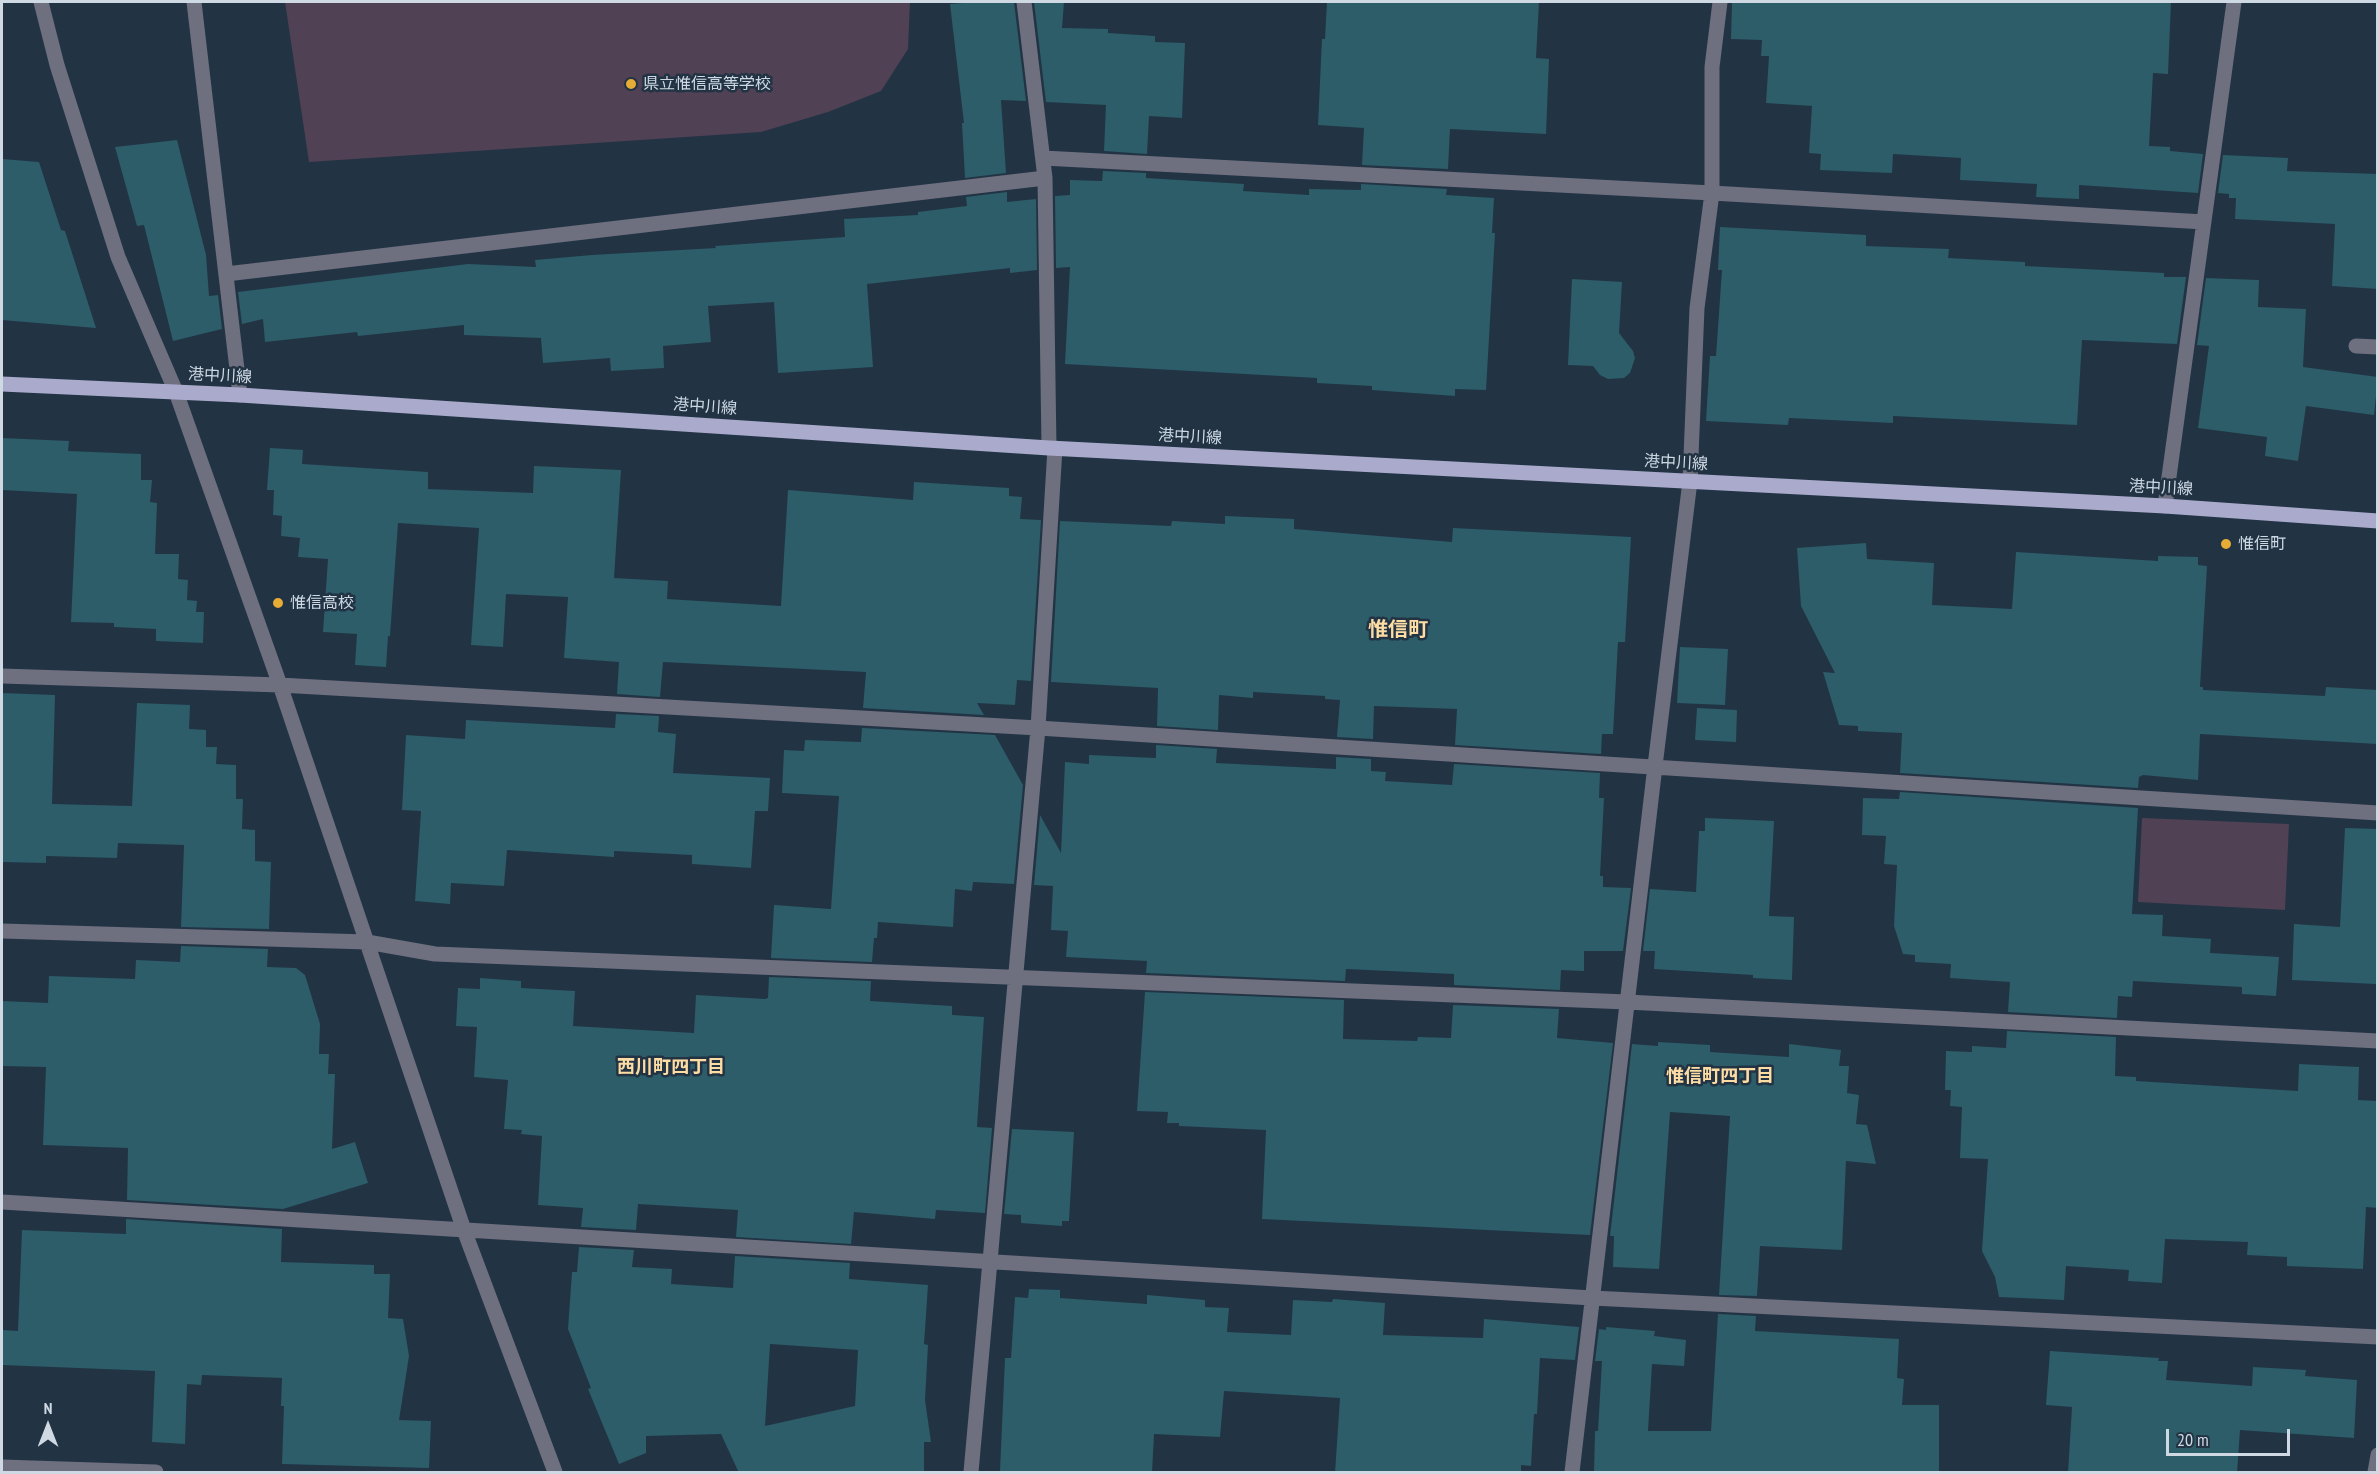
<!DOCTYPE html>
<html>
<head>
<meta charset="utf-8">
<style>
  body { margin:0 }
  #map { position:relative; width:2379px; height:1474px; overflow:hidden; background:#234; font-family:"PT Sans Narrow",sans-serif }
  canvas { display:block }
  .frame { position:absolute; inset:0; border:3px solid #ced9e4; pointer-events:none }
  .north { position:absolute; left:18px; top:1396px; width:60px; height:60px; -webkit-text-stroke:4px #234; paint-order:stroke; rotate:0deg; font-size:16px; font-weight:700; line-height:24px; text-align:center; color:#ced9e4 }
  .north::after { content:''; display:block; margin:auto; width:21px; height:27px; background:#ced9e4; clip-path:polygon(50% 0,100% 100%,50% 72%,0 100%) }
  .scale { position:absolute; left:2166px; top:1429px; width:124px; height:27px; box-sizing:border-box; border:3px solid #ced9e4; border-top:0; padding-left:8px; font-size:18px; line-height:21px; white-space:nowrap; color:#ced9e4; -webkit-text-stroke:4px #234; paint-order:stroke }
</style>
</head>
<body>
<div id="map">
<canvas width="2379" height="1474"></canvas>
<div class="frame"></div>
<div class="north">N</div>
<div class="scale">20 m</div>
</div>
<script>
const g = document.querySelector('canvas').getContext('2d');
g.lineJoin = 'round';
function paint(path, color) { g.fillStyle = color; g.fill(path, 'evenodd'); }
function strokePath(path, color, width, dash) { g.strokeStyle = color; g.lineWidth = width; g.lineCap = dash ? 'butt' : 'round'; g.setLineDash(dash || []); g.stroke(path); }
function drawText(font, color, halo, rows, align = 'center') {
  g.font = font + ' "PT Sans Narrow","Noto Sans JP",sans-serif'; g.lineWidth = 5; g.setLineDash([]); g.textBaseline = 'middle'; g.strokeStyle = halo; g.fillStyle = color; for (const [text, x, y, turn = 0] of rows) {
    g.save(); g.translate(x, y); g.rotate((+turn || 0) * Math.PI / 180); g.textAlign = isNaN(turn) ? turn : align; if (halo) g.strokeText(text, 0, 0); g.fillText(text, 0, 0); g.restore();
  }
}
paint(new Path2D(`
  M285 2H910L908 49 881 91 828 112 761 132 309 162Z
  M2142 818 2289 824 2285 910 2138 902Z`), '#504154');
paint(new Path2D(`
  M977 2H1014L1026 101 1001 100 1006 173 965 178 962 123H964L950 4Z
  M1034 2H1064L1062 28 1108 29V33L1155 36V42L1185 43 1182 118 1149 116 1147 154 1104 151 1106 105 1046 102Z
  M1327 2H1539L1536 58 1549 59 1546 134 1450 129 1448 169 1362 165 1364 128 1318 125 1322 39H1325Z
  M1732 2H2171L2168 74 2153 73 2149 146 2170 147V151L2203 154 2198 193 2079 185V199L2036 197 2037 184 1960 180 1961 158 1893 154 1892 173 1820 170 1821 154 1809 153 1812 106 1766 103 1769 56H1761L1762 40 1731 39Z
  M177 140 206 255 209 296 218 295 222 329 173 341 144 225 137 226 115 147Z
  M2223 155 2288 158 2287 171 2378 174V289L2332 286 2335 224 2235 219 2236 198H2229V194L2218 193Z
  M2 159 39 162 61 230 65 231 96 328 2 320Z
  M1103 171 1146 173V178L1244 184 1243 191 1309 195V189L1361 190V184L1447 189 1446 195 1494 198 1492 233H1495L1486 390 1455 389V396L1372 390V386L1317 383V378L1065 364 1070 267 1056 268 1055 196 1070 195V180L1102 181Z
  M1007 192V202L1036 199 1037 270 1010 273V268L867 284 873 367 778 373 774 302 708 306 711 342 663 346 664 368 611 371 610 358 543 363 541 338 464 335V325L358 336 357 332 265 342 263 319 242 324 238 292 468 264 536 267 535 260 592 255 716 248 715 246 845 237 844 219 918 215V212L967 206 966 197Z
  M1720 227 1866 235V246L1949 249 1948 258 2025 262V266L2164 273V277H2186L2177 344 2082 340 2077 425 1893 416V423L1789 418 1788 425 1706 421 1710 356H1716L1722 270H1718Z
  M2206 278 2259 280 2258 307 2306 309 2303 367 2378 377 2374 415 2306 406 2298 461 2265 456 2267 437 2198 428 2209 346 2197 345Z
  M1572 279 1622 282 1619 333 1633 351 1635 358 1630 373 1624 378 1608 379 1600 375 1593 366 1568 365Z
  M2 438 69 441 68 451 141 454V480H152L150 502 157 503 155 554H179L178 579 188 580 187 600 197 601 196 612H204L203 643 156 641V629L114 627V623L71 622 77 494 2 490Z
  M270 448 303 450 302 464 428 472V489L533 493 534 466 621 470 614 578 668 581 667 599 781 606 788 490 913 500 914 482 1009 488V496L1022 497 1020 519 1041 520 1031 681 1017 680 1015 705 977 703 984 715 863 708 866 672 663 662 660 697 617 694 619 662 564 658 568 597 506 594 503 647 471 645 479 528 398 523 390 636H388L386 667 355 665 357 634 323 632 328 559 298 557 300 538 281 536 282 516 273 515 274 490H267Z
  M1225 516 1294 519V529L1452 542 1453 528 1631 537 1625 642H1618L1613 734H1602L1601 754 1455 745 1457 709 1374 706 1373 739 1337 737 1340 700 1325 699V696L1253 692V698L1219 695 1218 730 1157 726 1158 688 1051 682 1060 521 1171 526 1172 521 1225 524Z
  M1866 543 1867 559 1934 563 1932 605 2012 609 2016 552 2158 561V556L2198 557V565L2207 566 2200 687H2203V690L2325 696 2326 687 2378 690V744L2200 734 2198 780 2143 775 2139 777 2138 788 1900 773 1902 733 1858 731V726L1839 725 1823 672 1835 673 1801 606 1797 548Z
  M1680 647 1728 649 1725 705 1677 703Z
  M2 693 55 695 52 804 132 806 137 703 190 705 189 729 206 730V747H217L216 764 236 765V799H243L242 829 255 830V861L271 862 269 929 181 927 184 845 118 843 117 858 46 856V863L2 862Z
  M1697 708 1737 710 1736 742 1695 740Z
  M616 714 659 716 658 732 676 734 673 773 770 778 768 811H755L751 868 692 864V855L614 851V857L507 850 504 886 451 883 450 904 415 901 421 811 402 810 406 735 465 739 466 720 615 728Z
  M862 728 995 735 1023 785 1014 884 973 882 972 891 955 889 953 927 878 922 877 938H874L872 962 771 958 774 905 831 909 839 796 782 793 784 750 804 751 805 740 861 742Z
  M1156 745 1217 749 1216 763 1336 769V757L1371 759V771L1386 772 1385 781 1452 785 1454 764 1600 773 1599 798H1604L1600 876H1603V887L1631 888 1623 951H1584V971L1561 970 1560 990 1454 985V974L1346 969 1345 981 1146 973 1147 961 1066 957 1068 931 1051 930 1053 886 1034 885 1040 815 1061 853 1065 762 1089 764V755L1156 758Z
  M1900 792 2138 808 2132 914 2163 915 2162 936 2211 939 2210 953 2279 957 2276 996 2242 994V987L2133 981 2132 997 2118 996 2117 1018 2008 1012 2010 982 1950 978 1951 964 1915 962V955L1903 954 1894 926 1897 865 1884 864 1886 836 1862 835 1863 798 1899 799Z
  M1705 818 1774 821 1769 916 1794 917 1792 980 1753 978V975L1654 969 1655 951H1643L1650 889 1696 892 1699 831H1705Z
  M2345 828 2378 829 2376 984 2292 980 2294 924 2340 927Z
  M181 946 268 949 267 967 296 968 305 975 320 1024 319 1054H329L328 1074H335L332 1149 355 1142 368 1183 283 1209 127 1200 128 1148 43 1145 46 1067 2 1066V1001L48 1003 49 976 135 979 136 960 180 962Z
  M769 977 871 981 870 1001 952 1006V1015L984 1017 977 1127 992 1128 985 1213 936 1210 935 1219 854 1212 851 1244 736 1237 738 1210 638 1204 636 1230 581 1227 583 1208 538 1205 542 1136 521 1134 522 1130 504 1129 508 1080 474 1077 477 1027 456 1026 458 988 480 989V978L521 981V988L575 991 573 1026 694 1033 696 995 765 999 768 998Z
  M1145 992 1344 1000 1343 1039 1417 1041 1418 1037 1451 1038 1453 1005 1559 1009 1557 1038 1613 1043 1590 1235 1262 1219 1266 1130 1179 1126V1123H1167L1168 1112 1137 1111Z
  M2007 1031 2116 1037 2115 1076 2136 1077V1081L2298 1091 2299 1064 2359 1067 2358 1100 2378 1101V1208L2366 1207 2363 1269 2287 1266V1257L2247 1255 2248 1242 2165 1239 2162 1283 2128 1281 2129 1270 2066 1266 2064 1300 1999 1297 1995 1277 1982 1251 1988 1159 1960 1158 1962 1107 1950 1106 1951 1090H1945L1946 1051 1972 1052V1046L2006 1048Z
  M1658 1042 1710 1045V1052L1789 1057V1044L1841 1050 1839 1066H1849L1847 1093 1859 1095 1856 1124 1867 1125 1876 1164 1846 1161 1842 1250 1760 1246 1757 1296 1719 1295 1730 1116 1670 1112 1659 1269 1613 1267 1614 1236H1610L1632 1044 1658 1046Z
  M1012 1129 1074 1132 1069 1221H1062V1226L1021 1223V1215L1004 1214Z
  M126 1219 282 1229 281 1262 374 1265V1274H390L388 1318 403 1319 409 1356 399 1420 431 1421 429 1468 282 1464 284 1406H281L282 1378 202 1375 201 1385 187 1384 185 1444 152 1442 155 1371 2 1365V1330L18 1331 22 1230 126 1234Z
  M579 1247 634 1250 632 1267 672 1269 671 1284 733 1288 735 1256 850 1263 849 1279 928 1285 924 1344 928 1345 925 1400 931 1442H924V1473H739L721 1434 646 1436V1453L619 1464 588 1389 591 1388 568 1329 572 1272H577ZM770 1344 858 1350 855 1406 765 1426Z
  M1029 1289 1060 1290V1298L1147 1304V1295L1205 1300V1307L1229 1308 1227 1332 1291 1335 1293 1300 1332 1302 1333 1299 1385 1303 1383 1335 1483 1338 1484 1319 1579 1327 1575 1360 1540 1358 1537 1414H1534L1531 1466 1521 1465V1473H1335L1340 1398 1224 1391 1220 1437 1154 1434 1152 1473 1000 1471 1005 1358H1011L1015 1297 1028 1298Z
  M1718 1314 1756 1316 1755 1331 1899 1339 1897 1378 1904 1379 1902 1405H1939V1473H1594L1595 1431H1598L1602 1361H1595L1599 1329 1606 1330V1327L1655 1331 1654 1336 1686 1340 1684 1366 1652 1364 1648 1431H1711Z
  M2050 1351 2159 1358 2158 1361H2168L2166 1380 2252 1386 2253 1367 2306 1370 2305 1376 2357 1380 2354 1438 2240 1430 2237 1473H2068L2072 1407 2046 1405Z`), '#2c5d69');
strokePath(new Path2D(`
  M41 2 57 65 118 257 176 392 280 685 464 1230 555 1472
  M194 2 240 395
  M1024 2 1045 178 1049 448
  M1043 158 1712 193 2204 222
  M226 274 1045 178
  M2356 346 2378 347
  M2165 506 2234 2
  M2 676 280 685 1038 728 2378 813
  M2 931 367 942 435 954 1627 1002 2378 1041
  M2 1202 1592 1298 2378 1337
  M2 1467 156 1472
  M971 1472 1038 728 1055 448
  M1572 1472 1655 766 1690 481 1697 308 1712 193V67L1720 2
  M2375 1472 2378 1455`), '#6e6f7f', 15);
strokePath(new Path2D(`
  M2 384 240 395 1049 448 2165 506 2378 521`), '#aaabcc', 15);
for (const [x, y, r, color] of [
  [631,84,6,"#e6ac36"],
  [2226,544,6,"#e6ac36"],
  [278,603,6,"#e6ac36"]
]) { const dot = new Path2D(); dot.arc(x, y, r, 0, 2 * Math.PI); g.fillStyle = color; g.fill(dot); strokePath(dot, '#234', 2); }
drawText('16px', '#ced9e4', '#234', [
  ["県立惟信高等学校",643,84],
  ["惟信町",2238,544],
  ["惟信高校",290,603]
], 'left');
drawText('16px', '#ced9e4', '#234', [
  ["港中川線",220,376,3],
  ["港中川線",705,407,4],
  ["港中川線",1190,437,3],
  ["港中川線",1676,463,3],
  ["港中川線",2161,488,3]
]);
drawText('bold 18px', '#fedda5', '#234', [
  ["西川町四丁目",671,1068],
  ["惟信町四丁目",1720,1077]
]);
drawText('bold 20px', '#fedda5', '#234', [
  ["惟信町",1398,630]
]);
</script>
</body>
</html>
